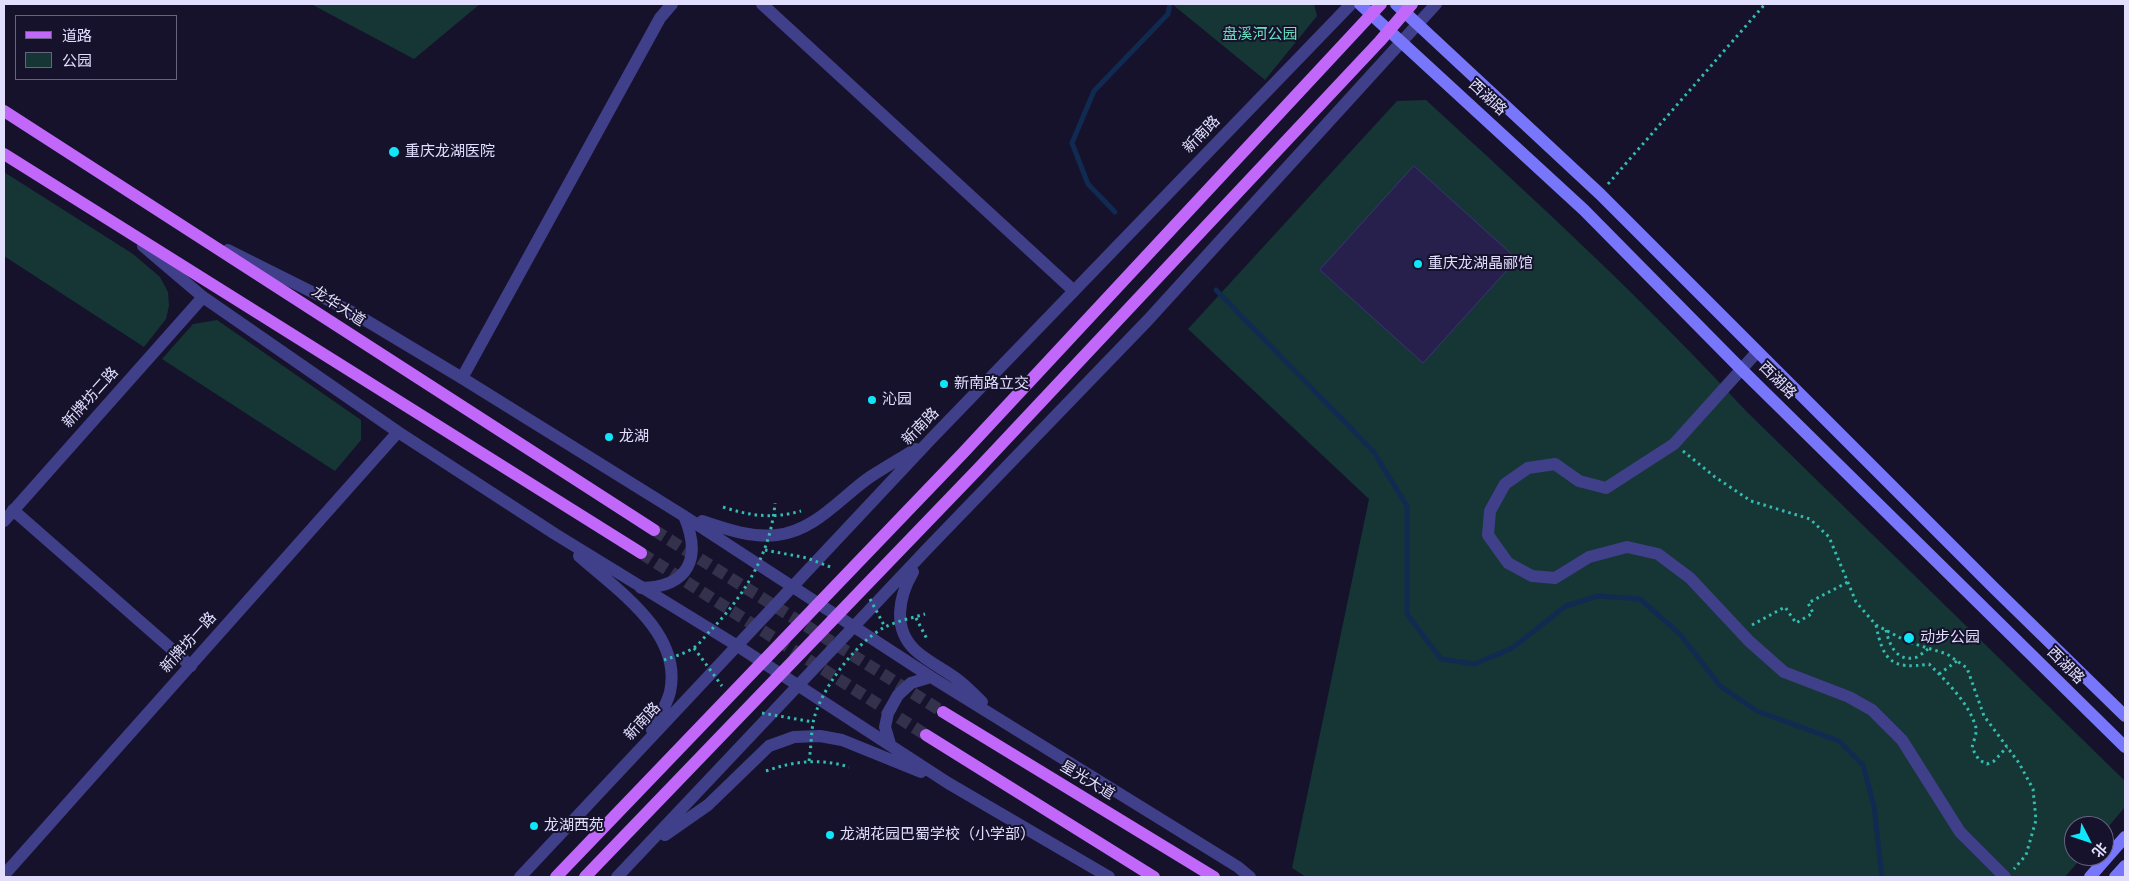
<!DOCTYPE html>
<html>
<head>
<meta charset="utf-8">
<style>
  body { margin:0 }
  #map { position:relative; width:2129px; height:881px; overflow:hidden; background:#16122c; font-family:Roboto,"Noto Sans SC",sans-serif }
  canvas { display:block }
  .frame { position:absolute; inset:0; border:5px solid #e1defe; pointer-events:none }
  .legend { position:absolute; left:15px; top:15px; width:162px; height:65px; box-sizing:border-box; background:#16122c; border:1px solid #676480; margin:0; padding:6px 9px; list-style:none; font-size:15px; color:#e1defe }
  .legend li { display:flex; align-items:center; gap:10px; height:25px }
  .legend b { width:25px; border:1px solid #676480 }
  .north { position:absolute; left:2064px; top:816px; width:50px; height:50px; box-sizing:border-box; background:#16122c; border:1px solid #676480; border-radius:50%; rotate:131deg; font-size:14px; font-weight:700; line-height:20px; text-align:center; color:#e1defe }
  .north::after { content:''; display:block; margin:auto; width:18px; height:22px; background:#0fe6f9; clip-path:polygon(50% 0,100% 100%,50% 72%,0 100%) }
</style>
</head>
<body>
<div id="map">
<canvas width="2129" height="881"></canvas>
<div class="frame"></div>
<ul class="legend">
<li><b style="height:6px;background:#c168fb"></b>道路</li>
<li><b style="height:14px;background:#153634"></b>公园</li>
</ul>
<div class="north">北</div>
</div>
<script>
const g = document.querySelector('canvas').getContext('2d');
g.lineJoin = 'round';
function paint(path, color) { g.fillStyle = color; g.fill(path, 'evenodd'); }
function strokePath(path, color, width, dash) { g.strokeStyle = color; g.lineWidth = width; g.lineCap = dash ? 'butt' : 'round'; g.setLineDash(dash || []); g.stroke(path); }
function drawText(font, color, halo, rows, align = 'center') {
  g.font = font + ' Roboto,"Noto Sans SC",sans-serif'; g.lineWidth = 4; g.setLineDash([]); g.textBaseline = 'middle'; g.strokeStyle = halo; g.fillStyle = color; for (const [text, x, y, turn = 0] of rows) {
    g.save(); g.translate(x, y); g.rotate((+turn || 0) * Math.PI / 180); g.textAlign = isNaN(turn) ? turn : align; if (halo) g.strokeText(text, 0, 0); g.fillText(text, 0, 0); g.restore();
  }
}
paint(new Path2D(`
  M311 4H480L414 59Z
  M1172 4H1314L1317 16 1265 80Z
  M1426 100C1536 201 1646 302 1746 411L2125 781V807L2104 832V826H2074V856H2083L2065 877H1306L1292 868 1369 499 1188 329 1397 101Z
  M4 172 133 254 160 277 168 292 169 306 166 319 144 347 4 256Z
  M217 320 361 420V440L335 471 162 359 193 324Z`), '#153634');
strokePath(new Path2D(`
  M1115 212 1088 184 1072 143 1094 91 1168 14 1170 4
  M1216 290 1373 451 1407 506V614L1441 659 1475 664 1512 648 1566 606 1598 596 1640 599 1680 634 1720 686 1757 711 1839 741 1863 765 1874 806 1882 877`), '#112a51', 5);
const building = new Path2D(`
  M1414 166 1517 259 1423 363 1320 270Z`);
paint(building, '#271f4c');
strokePath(building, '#3e3178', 1);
strokePath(new Path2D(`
  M654 530 943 712
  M641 553 926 735`), '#34314c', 12, [12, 6]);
strokePath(new Path2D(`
  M1608 184 1765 4
  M1683 451 1715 477 1751 501 1810 519 1829 537 1856 602 1876 625 1908 642 1947 654 1967 668 1984 716 2019 763 2033 789 2036 820 2026 855 2014 869
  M723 507C750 516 773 519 801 511
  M916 618 928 641
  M1752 625 1785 607 1796 623 1813 613 1808 603 1848 582
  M1876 625C1883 661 1892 670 1929 664 1946 681 1970 704 1976 728 1977 734 1973 742 1972 748L1979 760 1987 764 1994 761 2007 747
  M1886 630C1889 644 1896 661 1914 658 1919 657 1925 651 1928 649
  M1939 674 1957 661
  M766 771C794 761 820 758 849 767`), '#34bcb1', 3, [2.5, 4]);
strokePath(new Path2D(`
  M762 4 1074 291
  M1757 352 1674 444 1606 488 1579 481 1555 464 1528 468 1505 484 1490 511 1488 535 1508 563 1532 576 1555 578 1589 557 1627 547 1658 554 1690 578 1749 641 1784 672 1849 697 1872 710 1902 740 1960 832 2005 877
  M462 378 660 18 672 4
  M13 510 191 666`), '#403f89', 12);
strokePath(new Path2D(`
  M143 246 203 297 398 432 555 534 736 645 948 783 1109 877
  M228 250 352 312 462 378 684 516 931 677 1238 867 1250 877
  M4 521 203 297
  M702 521C726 529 751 538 777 535 815 531 841 497 870 477 885 467 901 458 916 449
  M579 556C617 590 683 633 670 692 667 705 658 718 652 730
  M913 572C899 596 892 628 915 650 929 663 948 671 962 683 969 689 976 696 982 702
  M641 588C689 587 702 558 684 516
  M890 744 885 727 888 713 898 695 911 683 931 677
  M665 835 708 805 769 746 794 737 820 736 842 740 921 772
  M4 875 398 432
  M520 877 931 439 1351 4
  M617 877 928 548 1148 320 1436 4`), '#403f89', 12);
strokePath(new Path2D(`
  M1360 4 1584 210 1741 369 2125 747
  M1396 4 1600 194 1994 588 2125 716
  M2090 877 2125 837
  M2115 877 2125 866`), '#7877fc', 12);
strokePath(new Path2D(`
  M4 111 654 530
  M4 154 641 553
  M943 712 1214 877
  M926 735 1154 877`), '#c168fb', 12);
strokePath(new Path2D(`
  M765 550 807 558 833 568
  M870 599 885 627
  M694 648 722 686
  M664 660C673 657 683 654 692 649 699 645 705 636 711 630 745 595 771 552 775 503
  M762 713 813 722
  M809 761C811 749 811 736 813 723 819 691 856 642 885 627 897 621 912 618 925 614`), '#34bcb1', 3, [2.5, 4]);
strokePath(new Path2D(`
  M556 877 963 453 1381 4
  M585 877 978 469 1380 41 1412 4`), '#c168fb', 12);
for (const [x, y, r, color] of [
  [394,152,6,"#0fe6f9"],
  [1418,264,5,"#0fe6f9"],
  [944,384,5,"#0fe6f9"],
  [872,400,5,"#0fe6f9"],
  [609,437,5,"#0fe6f9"],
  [1909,638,6,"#0fe6f9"],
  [534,826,5,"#0fe6f9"],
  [830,835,5,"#0fe6f9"]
]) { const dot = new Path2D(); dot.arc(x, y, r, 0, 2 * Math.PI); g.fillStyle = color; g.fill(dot); strokePath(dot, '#16122c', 2); }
drawText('15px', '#69dfbf', '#16122c', [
  ["盘溪河公园",1260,35]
]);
drawText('15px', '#e1defe', '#16122c', [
  ["西湖路",1487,98,43],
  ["新南路",1202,135,-46],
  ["龙华大道",338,307,33],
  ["西湖路",1777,381,45],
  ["新牌坊二路",91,398,-48],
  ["新南路",921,427,-46],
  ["新牌坊一路",189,643,-48],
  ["西湖路",2065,666,45],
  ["新南路",643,722,-47],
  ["星光大道",1087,781,31]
]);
drawText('15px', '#e1defe', '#16122c', [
  ["重庆龙湖医院",405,152],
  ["重庆龙湖晶郦馆",1428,264],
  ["新南路立交",954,384],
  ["沁园",882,400],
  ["龙湖",619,437],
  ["动步公园",1920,638],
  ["龙湖西苑",544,826],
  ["龙湖花园巴蜀学校（小学部）",840,835]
], 'left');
</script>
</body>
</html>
